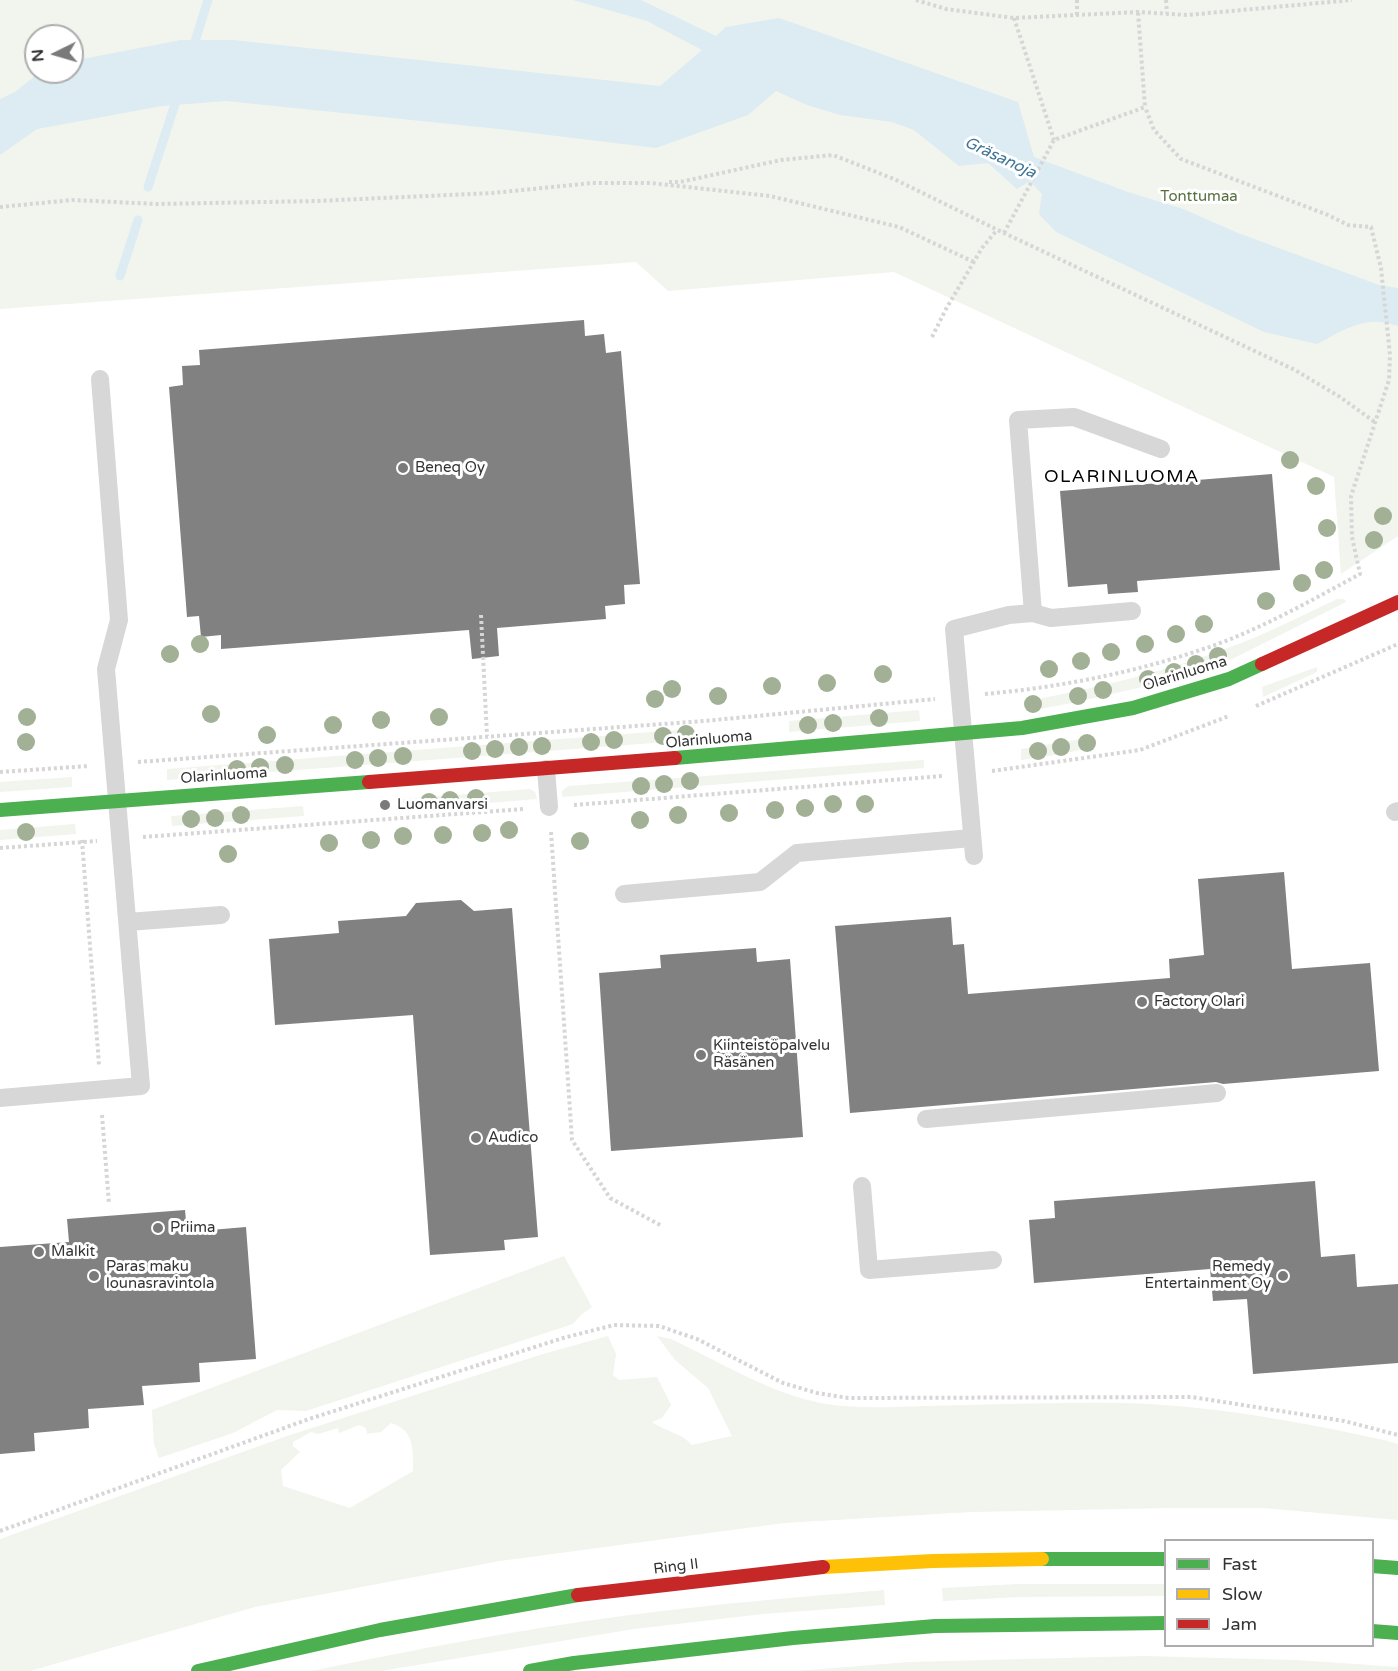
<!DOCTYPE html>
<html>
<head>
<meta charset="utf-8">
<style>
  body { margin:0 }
  #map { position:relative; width:1398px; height:1671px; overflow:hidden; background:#fff; font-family:"Varela Round",sans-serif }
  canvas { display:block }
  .legend { position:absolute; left:1164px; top:1539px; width:210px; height:108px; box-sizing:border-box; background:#fff; border:2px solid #adadad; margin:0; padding:8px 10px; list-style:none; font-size:18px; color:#333 }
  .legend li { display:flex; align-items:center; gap:12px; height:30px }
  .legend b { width:30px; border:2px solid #adadad }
  .north { position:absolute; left:24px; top:24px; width:60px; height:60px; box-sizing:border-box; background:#fff; border:2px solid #adadad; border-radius:50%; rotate:265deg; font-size:16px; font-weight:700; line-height:24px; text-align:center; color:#333 }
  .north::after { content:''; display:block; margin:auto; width:21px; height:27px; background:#7a7a7a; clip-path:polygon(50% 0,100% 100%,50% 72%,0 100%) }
</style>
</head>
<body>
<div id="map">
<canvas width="1398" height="1671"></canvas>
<ul class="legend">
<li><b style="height:8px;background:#4caf50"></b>Fast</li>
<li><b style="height:8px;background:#ffc107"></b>Slow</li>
<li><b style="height:8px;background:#c62828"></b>Jam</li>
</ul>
<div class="north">N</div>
</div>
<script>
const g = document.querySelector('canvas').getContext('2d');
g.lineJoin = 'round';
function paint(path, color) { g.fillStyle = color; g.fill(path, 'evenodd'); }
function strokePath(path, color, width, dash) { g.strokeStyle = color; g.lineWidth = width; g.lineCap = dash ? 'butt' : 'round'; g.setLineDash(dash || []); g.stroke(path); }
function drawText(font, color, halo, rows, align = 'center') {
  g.font = font + ' "Varela Round",sans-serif'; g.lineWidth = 6; g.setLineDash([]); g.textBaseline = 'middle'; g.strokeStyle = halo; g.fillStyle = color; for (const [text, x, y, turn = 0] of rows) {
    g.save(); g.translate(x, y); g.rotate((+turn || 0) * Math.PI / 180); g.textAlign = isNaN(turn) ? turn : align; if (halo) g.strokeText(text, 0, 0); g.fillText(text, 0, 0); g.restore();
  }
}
paint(new Path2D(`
  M0 0H1398V536L1341 574 1334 477 894 272 668 291 636 262 0 309ZM36 36H72V72H36Z
  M1337 599H1344L1346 602 1230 660 1160 683 1072 703 1029 711 1027 701C1097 688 1161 673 1228 648 1265 635 1301 616 1337 599Z
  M1317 667V672L1263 697 1262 687Z
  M919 710 920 721 789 732V721Z
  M691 729 692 740 167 780V769Z
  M1093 737 1095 746 1067 753 1021 760V749Z
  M924 760V768L562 797V791L568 786Z
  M72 777V787L0 792V782Z
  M530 789 535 792 537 799 403 810 402 799Z
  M303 806 304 816 172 826 171 816Z
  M75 824 76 834 0 840V830Z
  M564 1256 592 1307 581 1315 573 1324 306 1411 277 1410 233 1433 159 1458 154 1444 152 1410Z
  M608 1336 616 1354 613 1375 619 1380 657 1377 671 1405 662 1418 652 1422C664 1431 682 1433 692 1445L732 1436 708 1388 675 1360 657 1336 671 1339C720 1362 771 1394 825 1404 858 1409 892 1407 925 1406 988 1405 1052 1402 1115 1403 1207 1404 1295 1421 1384 1440L1398 1444V1520L1263 1508H1171L971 1512 784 1523 500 1561 255 1607 30 1671H0V1539L290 1435 543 1354ZM391 1423C415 1430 413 1450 413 1471L350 1508 283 1486 281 1470 300 1452 293 1446V1442L311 1432 318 1434 338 1428 339 1433 359 1425 366 1428 367 1434 381 1432Z
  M1017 1584H1165V1596L1019 1597 943 1601 942 1588Z
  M884 1590 885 1605 763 1614 634 1629 381 1671H312C417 1649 523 1629 630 1615 715 1604 800 1597 884 1590Z
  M1143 1656 1296 1660 1398 1667V1671H797L909 1662Z`), '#f1f5ed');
paint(new Path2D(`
  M573 0H641L716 36 726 27 779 18 1018 102 1034 157 1128 192 1183 209 1238 233 1379 285 1398 288V326C1366 314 1345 329 1317 344L1264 332 1056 232 1039 214 1042 194 1030 181 1017 189 988 163 959 166 914 130 892 122 840 115 807 105 776 91 748 115 656 148 499 129 226 101 162 106 37 129 0 155V99L15 92 40 72H72V61L181 40H233L660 86 702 50 647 21Z`), '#ddebf3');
strokePath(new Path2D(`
  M192 51 208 0
  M148 187 178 95
  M120 276 138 220`), '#ddebf3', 9);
paint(new Path2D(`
  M584 320 585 336 604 334 606 353 621 351 640 584 624 585 625 604 605 606 606 619 497 628 499 656 472 659 469 630 221 649V635L201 637 199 616 187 617 169 387 183 385 182 366 200 365 199 350Z
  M1272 474 1280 570 1137 581 1138 592 1108 594 1107 584 1068 587 1060 491Z
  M1284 872 1292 969 1370 963 1379 1071 1223 1084 1216 1082 850 1113 835 926 951 917 953 945 964 944 968 994 1170 978 1169 959 1204 955 1198 879Z
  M461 900 474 911 512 908 538 1237 504 1240 505 1250 430 1255 413 1015 275 1025 269 939 339 933 338 921 406 916 416 903Z
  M756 948 757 962 790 959 803 1137 611 1151 599 973 661 968 660 955Z
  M1315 1181 1321 1257 1355 1254 1357 1287 1398 1284V1363L1253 1374 1247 1299 1213 1301 1210 1269 1034 1283 1029 1220 1055 1218 1054 1201Z
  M185 1210 187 1232 246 1227 256 1359 199 1363 200 1382 142 1386 144 1405 88 1409 89 1428 34 1433 35 1451 0 1454V1247L69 1242 67 1219Z`), '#818181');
strokePath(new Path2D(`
  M916 0 946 9 1014 18 1138 12 1187 15 1352 0
  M1077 0V15
  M1166 0 1167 13
  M1014 18 1054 140
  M669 182H680L781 160 833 155 894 179 1004 233 1295 370 1340 397 1376 423
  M0 207 72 200 157 204 316 201 493 193 592 183H650L770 196 899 227 974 262
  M1004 233 1054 140 1145 107 1138 12
  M932 337 946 309 982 248 997 230
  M481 615 487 736
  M985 694C1062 687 1138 672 1212 646 1263 628 1312 600 1360 574L1352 537 1351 496 1389 380 1390 355 1381 268 1371 227 1348 225 1328 215 1181 159 1154 130 1145 107
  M1256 706 1398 644
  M138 762 704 721 935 699
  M992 771 1140 750 1229 716
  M0 772 89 766
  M574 805 943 776
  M551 832 572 1140 610 1198 662 1226
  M143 837 524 809
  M82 840 99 1065
  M0 848 97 841
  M102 1115 109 1204
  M0 1531 309 1419 563 1338 614 1325 659 1326 697 1339 783 1383 817 1393 848 1398 1192 1397 1344 1421 1398 1435`), '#d6d6d6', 4, [3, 3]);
strokePath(new Path2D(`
  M1033 613 1018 420 1074 417 1161 449
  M546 769 549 807
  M1395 812 1398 811
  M974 856 954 629 1009 615 1033 613 1051 618 1132 611
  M624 894 760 882 797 853 972 838
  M128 922 221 915
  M0 1098 141 1086 106 669 119 620 100 379
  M926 1119 1217 1093
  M862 1186 869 1270 993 1260`), '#d7d7d7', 18);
strokePath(new Path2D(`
  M675 758 1022 728 1133 708 1229 679 1262 664
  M0 810 369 782
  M1042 1559H1166
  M1372 1566 1398 1568
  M1372 1631 1398 1633
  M198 1671 380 1630 578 1595
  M530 1671 574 1663 793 1638 935 1626 1166 1623`), '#4caf50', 14);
strokePath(new Path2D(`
  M823 1567 933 1561 1042 1559`), '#ffc107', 14);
strokePath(new Path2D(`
  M1262 664 1398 602
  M369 782 675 758
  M578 1595 823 1567`), '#c62828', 14);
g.fillStyle = '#a2b095';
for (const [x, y] of [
  [1290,460],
  [1316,486],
  [1383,516],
  [1327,528],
  [1374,540],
  [1324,570],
  [1302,583],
  [1266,601],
  [1204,624],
  [1176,634],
  [200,644],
  [1145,644],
  [1111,652],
  [170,654],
  [1218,656],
  [1081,661],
  [1196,664],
  [1049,669],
  [1174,672],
  [883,674],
  [1148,679],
  [827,683],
  [772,686],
  [672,689],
  [1103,690],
  [718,696],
  [1078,696],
  [655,699],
  [1033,704],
  [211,714],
  [27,717],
  [439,717],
  [879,718],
  [381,720],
  [833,723],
  [333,725],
  [808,725],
  [686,734],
  [267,735],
  [663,736],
  [614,740],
  [26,742],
  [591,742],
  [1087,743],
  [542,746],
  [519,747],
  [1061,747],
  [495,749],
  [472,751],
  [1038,751],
  [403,756],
  [378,758],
  [355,760],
  [285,765],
  [260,767],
  [237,769],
  [690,781],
  [664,784],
  [641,786],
  [476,798],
  [450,800],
  [429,802],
  [833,804],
  [865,804],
  [805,808],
  [775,810],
  [729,813],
  [241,815],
  [678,815],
  [215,818],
  [191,819],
  [640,820],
  [509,830],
  [26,832],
  [482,833],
  [443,835],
  [403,836],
  [371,840],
  [580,841],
  [329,843],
  [228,854]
]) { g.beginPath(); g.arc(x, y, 9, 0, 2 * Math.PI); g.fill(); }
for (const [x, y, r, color] of [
  [403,468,6,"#7a7a7a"],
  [385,805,6,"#7a7a7a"],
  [1142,1002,6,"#7a7a7a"],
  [701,1055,6,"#7a7a7a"],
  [476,1138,6,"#7a7a7a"],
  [158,1228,6,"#7a7a7a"],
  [39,1252,6,"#7a7a7a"],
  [94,1276,6,"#7a7a7a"],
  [1283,1276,6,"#7a7a7a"]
]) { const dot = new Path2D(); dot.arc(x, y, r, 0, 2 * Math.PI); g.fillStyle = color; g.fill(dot); strokePath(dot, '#fff', 2); }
drawText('15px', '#56703f', '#fff', [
  ["Tonttumaa",1199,197]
]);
drawText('15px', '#333', '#fff', [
  ["Beneq Oy",415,468],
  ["Luomanvarsi",397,805],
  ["Factory Olari",1154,1002],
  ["Kiinteistöpalvelu",713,1046],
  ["Räsänen",713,1063],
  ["Audico",488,1138],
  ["Priima",170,1228],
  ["Malkit",51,1252],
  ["Paras maku",106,1267],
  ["lounasravintola",106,1284],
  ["Remedy",1271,1267,"right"],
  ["Entertainment Oy",1271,1284,"right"]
], 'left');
drawText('15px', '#333', '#fff', [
  ["Olarinluoma",1185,674,-17],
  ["Olarinluoma",709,740,-5],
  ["Olarinluoma",224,776,-4],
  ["Ring II",676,1567,-7]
]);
drawText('italic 16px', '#3f7597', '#fff', [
  ["Gräsanoja",1000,158,25]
]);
g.letterSpacing = '1.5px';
drawText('18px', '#000', '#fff', [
  ["OLARINLUOMA",1122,477]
]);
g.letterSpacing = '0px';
</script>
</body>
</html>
